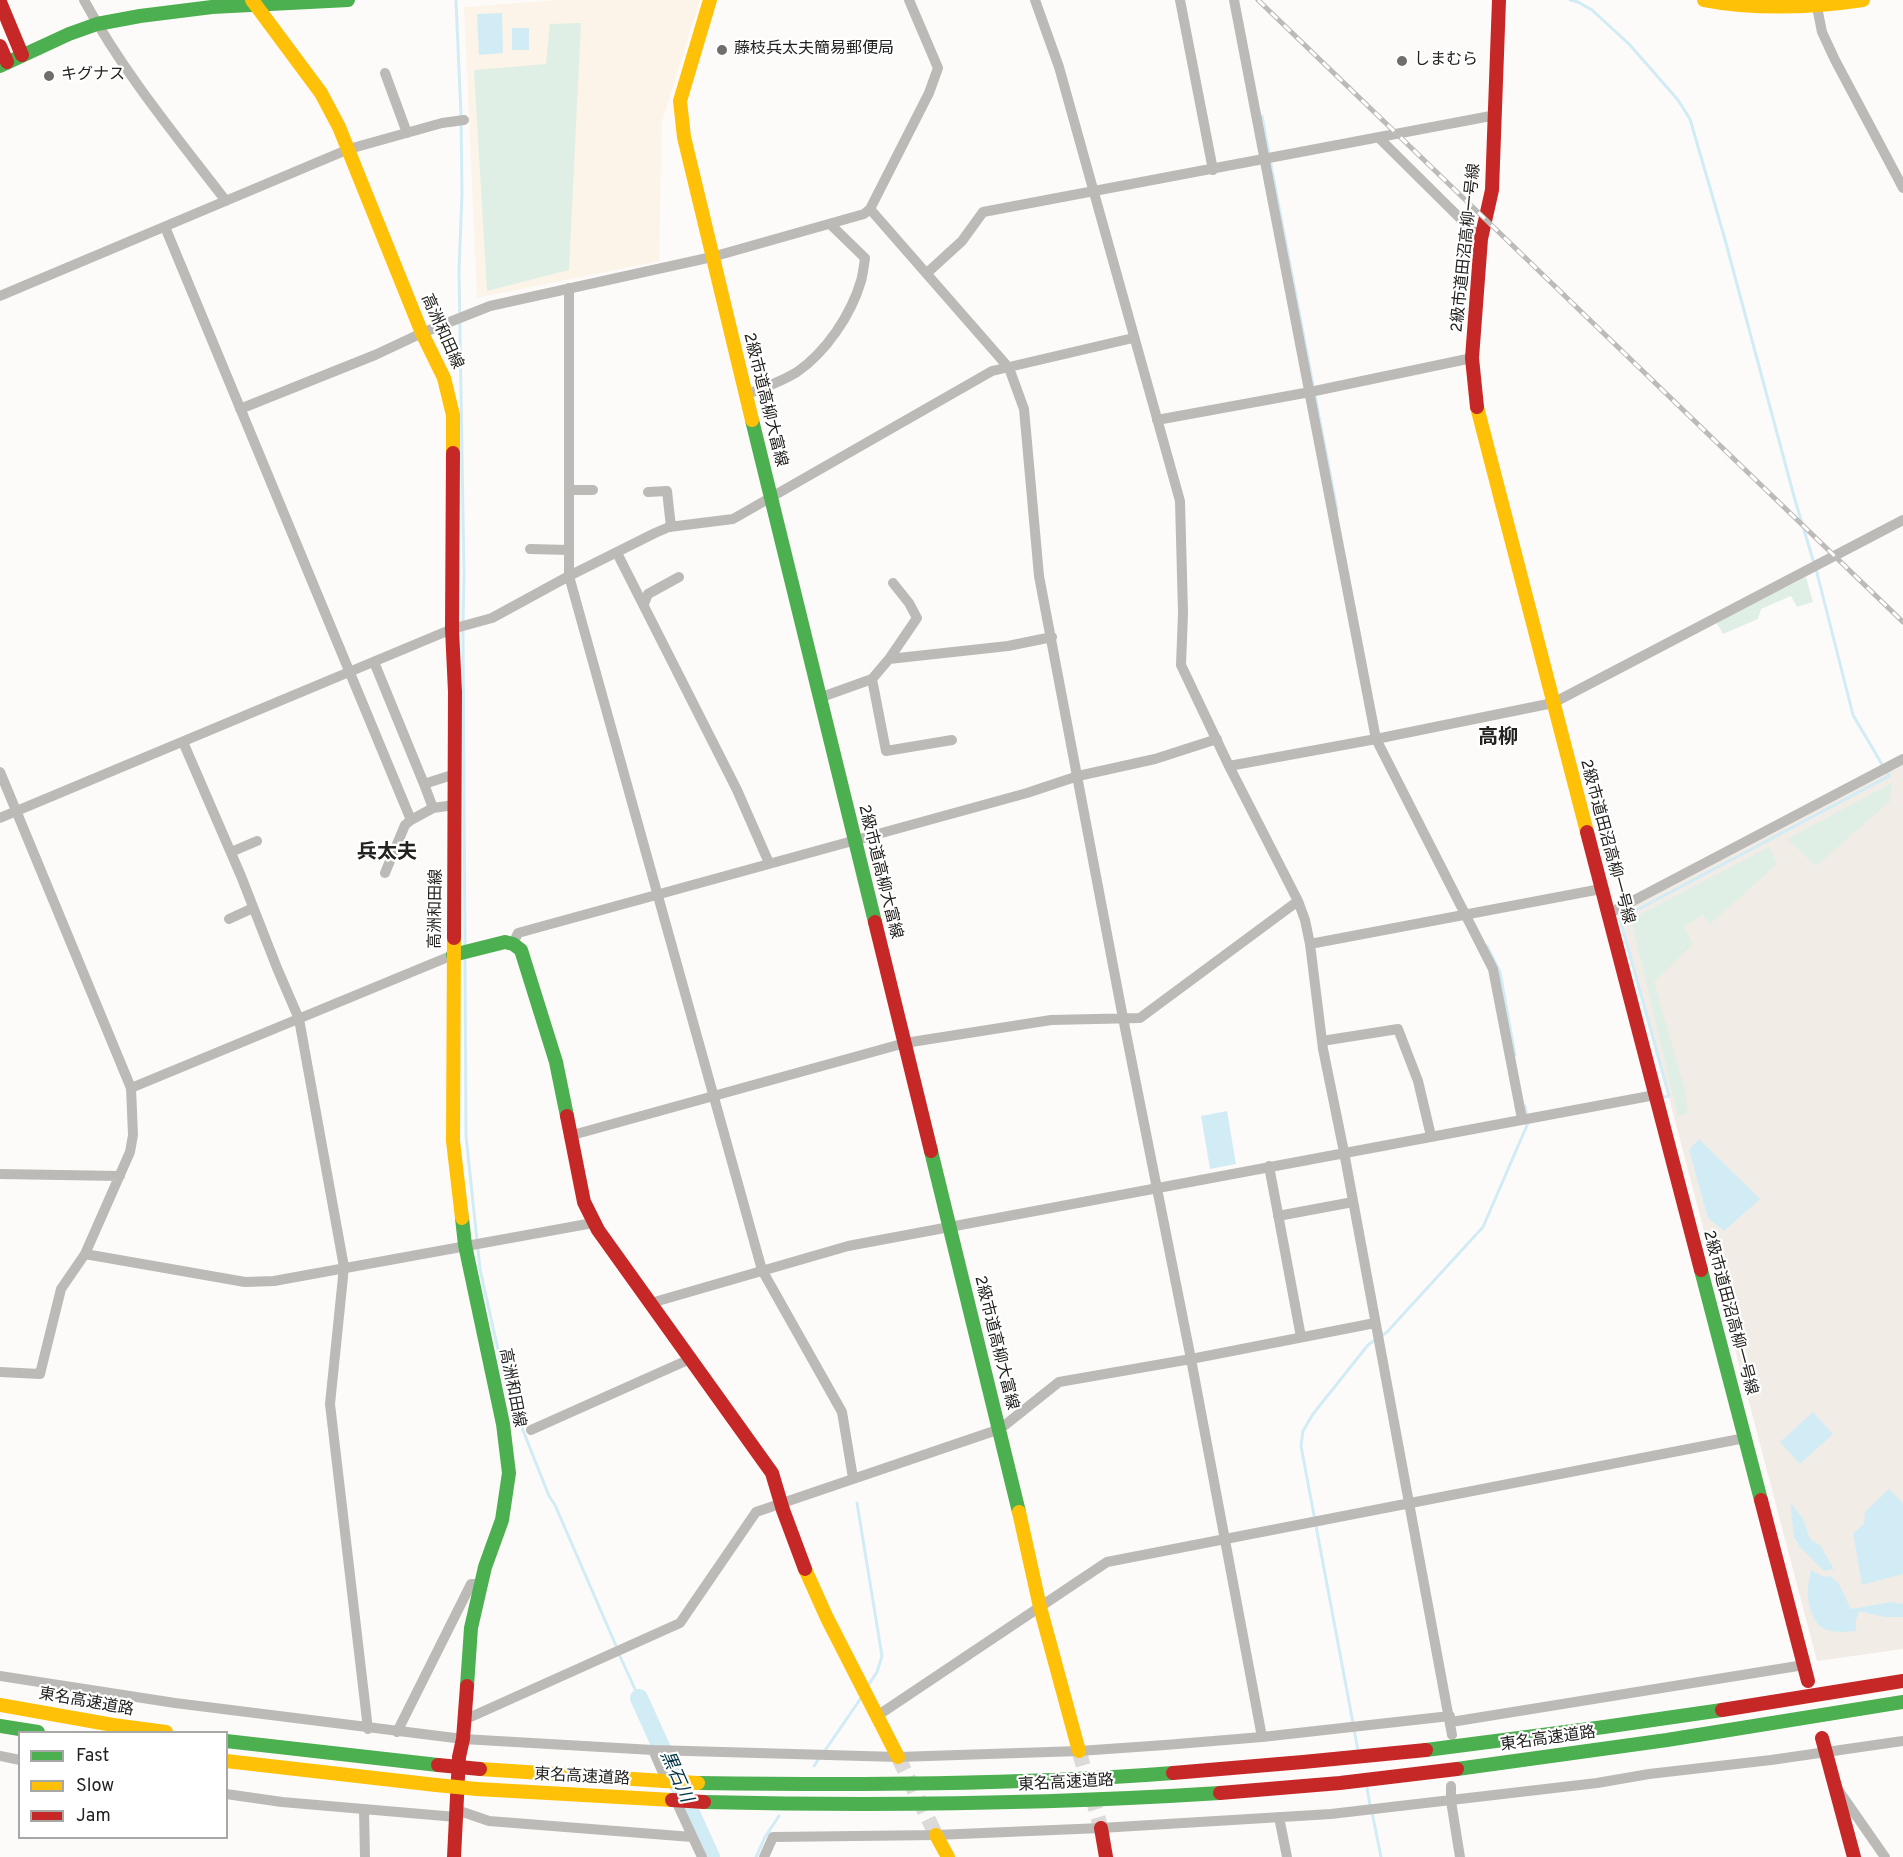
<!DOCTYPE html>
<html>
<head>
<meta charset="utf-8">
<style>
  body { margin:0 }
  #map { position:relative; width:1903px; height:1857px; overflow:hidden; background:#fdfbf9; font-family:Overpass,sans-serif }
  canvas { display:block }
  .legend { position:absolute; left:18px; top:1731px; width:210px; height:108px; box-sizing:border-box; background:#fff; border:2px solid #a7a7a6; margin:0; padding:8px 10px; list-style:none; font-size:18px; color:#232220 }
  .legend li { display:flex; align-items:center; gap:12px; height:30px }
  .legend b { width:30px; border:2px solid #a7a7a6 }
</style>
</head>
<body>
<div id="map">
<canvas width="1903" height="1857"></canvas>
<ul class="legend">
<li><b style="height:8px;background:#4caf50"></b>Fast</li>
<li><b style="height:8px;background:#ffc107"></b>Slow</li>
<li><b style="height:8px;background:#c62828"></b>Jam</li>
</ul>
</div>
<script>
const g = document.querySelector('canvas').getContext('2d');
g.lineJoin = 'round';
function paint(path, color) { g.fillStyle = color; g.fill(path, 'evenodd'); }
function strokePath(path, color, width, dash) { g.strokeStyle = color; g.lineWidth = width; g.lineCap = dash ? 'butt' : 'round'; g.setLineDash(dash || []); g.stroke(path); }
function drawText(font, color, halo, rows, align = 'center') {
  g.font = font + ' Overpass,"Noto Sans JP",sans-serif'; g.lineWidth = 4.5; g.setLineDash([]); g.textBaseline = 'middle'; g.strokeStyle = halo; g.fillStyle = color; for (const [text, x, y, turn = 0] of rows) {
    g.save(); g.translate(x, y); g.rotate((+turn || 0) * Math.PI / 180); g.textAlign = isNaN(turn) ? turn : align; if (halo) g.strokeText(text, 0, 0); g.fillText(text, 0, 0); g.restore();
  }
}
paint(new Path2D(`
  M1903 765V1649L1817 1661 1619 908Z`), '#f2ece6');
paint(new Path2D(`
  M559 0H700L662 122 659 261 477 298 464 7Z`), '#fcf4e8');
paint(new Path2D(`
  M581 23 569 270 487 291 474 70 546 64 550 24Z
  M1806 577 1813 602 1797 607 1791 596 1761 609 1758 619 1723 634 1716 622Z
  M1892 783 1890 801 1816 866 1787 839Z
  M1769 847 1777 864 1710 924 1703 915 1684 927 1693 944 1654 982 1685 1090 1688 1113 1678 1116 1631 919Z`), '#dfefe5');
paint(new Path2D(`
  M502 13 503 53 479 55 477 14Z
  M512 28H529V50H512Z
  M1227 1111 1236 1164 1210 1169 1201 1116Z
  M1699 1139 1760 1199 1724 1231 1708 1218 1689 1150Z
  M1813 1412 1833 1434 1800 1464 1780 1442Z
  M1889 1489 1903 1503V1574L1862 1585 1853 1533 1864 1524 1865 1512Z
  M1790 1502 1803 1519 1810 1539 1820 1545 1834 1569 1824 1571 1800 1547 1794 1537Z
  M1811 1570 1824 1577 1830 1576 1839 1584 1851 1609 1891 1602 1903 1604V1617H1885L1859 1611 1856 1620V1631C1845 1632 1828 1634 1819 1625 1806 1611 1806 1588 1811 1570Z`), '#d2ecf6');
strokePath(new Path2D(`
  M456 0 461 115 462 194 459 271 464 575 463 622
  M1570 0 1578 2 1592 10 1630 45 1678 100 1690 119 1724 236 1795 500 1814 563
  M1262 116 1269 154
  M1270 160 1337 510
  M1816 569 1853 715 1883 766
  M463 628 465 946
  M1487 946 1500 972 1515 1055
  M465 958 466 1136 480 1269 507 1390 549 1496 555 1505 617 1648
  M1660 1098 1669 1096 1620 919 1889 776 1887 772
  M1380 1337 1387 1332 1483 1227 1528 1123 1525 1106
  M857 1503 882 1656 877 1672 867 1687
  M619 1654 639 1698
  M1353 1723 1301 1446 1303 1431 1313 1414 1368 1345 1375 1340
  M1354 1730 1358 1750
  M824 1752 861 1698
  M814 1766 820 1757
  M1367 1788 1370 1805
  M1372 1812 1381 1857
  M756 1857 765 1837 779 1816`), '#d2ecf6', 3);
strokePath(new Path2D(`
  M639 1698 711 1857`), '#d2ecf6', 18);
strokePath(new Path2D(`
  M1079 1751 1101 1828
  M898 1757 936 1835`), '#dcdad8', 15, [15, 8]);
strokePath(new Path2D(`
  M84 0C123 72 176 136 226 201
  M1035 0 1059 67 1180 501 1183 613 1181 665 1229 766 1298 901 1305 920 1310 944 1323 1049 1344 1152 1452 1735
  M1180 0 1213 170
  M1234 0 1376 739 1493 969 1522 1119
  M1817 7 1822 32 1835 60 1903 188
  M385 73 407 133
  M1379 138 1481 239
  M870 209 1009 368 1024 409 1039 576 1123 1018 1191 1359 1262 1737
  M165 227 411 820 433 808
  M927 273 962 241 983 212 1496 115
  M569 288V576L762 1270 842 1412 853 1478
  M0 296 349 149 442 123 464 120
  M745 395C763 388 781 382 797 372 826 352 851 315 861 281 863 274 864 265 865 258L830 224
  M240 409 375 355 422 333 490 306 712 257 864 214 870 209 929 93 938 68 909 0
  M1157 420 1310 392 1472 358
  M569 490H593
  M648 492 667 491 671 527
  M530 549 569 550
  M617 553 737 790 769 863
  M644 604 648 594 679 577
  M889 659 917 618 909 603 893 583
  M374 662 424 784
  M872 679 886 751 952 740
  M819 698 872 679 889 659 1008 646 1052 637
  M183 742 241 876 277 968 299 1019 344 1267 330 1404 368 1729
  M1229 766 1376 739 1553 703 1903 520
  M0 772 131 1088 133 1135 130 1152 85 1254 61 1289 40 1374 0 1372
  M454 805 433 808 424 784 455 774
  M0 818 452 629 492 618 569 576 655 533 669 527 733 519 992 371 1133 338
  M231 852 257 841
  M385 873 405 825 411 820
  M1608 914 1903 759
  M229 919 253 908
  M513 944 518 933 1027 793 1078 776 1155 759 1217 739
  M1310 944 1601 889
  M1322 1041 1398 1029 1418 1081 1431 1136
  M131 1088 453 955
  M569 1136 905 1043 1051 1020 1140 1018 1298 901
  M1269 1166 1301 1337
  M0 1174 120 1176
  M1278 1216 1353 1202
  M85 1254 245 1282 274 1281 593 1223
  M651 1303 848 1246 1655 1095
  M531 1430 690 1359
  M0 1676 175 1703 463 1739 653 1750 898 1757 1079 1751 1165 1745 1262 1737 1450 1716
  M877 1716 1107 1562 1745 1438
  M464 1720 680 1623 756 1512 1000 1429 1059 1382 1191 1359 1375 1323
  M1451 1722 1804 1665
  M397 1732 471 1584H481
  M653 1750 667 1782
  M0 1756 20 1760
  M1451 1786V1801L1460 1857
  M1839 1791 1885 1857
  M226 1794 282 1802 456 1817
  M675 1799 702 1857
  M364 1810 365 1857
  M457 1810 489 1821 692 1837
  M1279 1817 1287 1857
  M764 1857 773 1837 936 1835 1101 1828 1331 1814 1597 1783 1649 1774 1771 1760 1903 1741`), '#bcbab6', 10);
strokePath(new Path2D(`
  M0 66 69 34 97 24 140 16 212 7 348 0
  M752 420 875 922
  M453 955 505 942 513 944 521 950 556 1062 567 1116
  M931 1151 1019 1512
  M462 1218 465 1245 503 1424 509 1473 502 1520 485 1567 471 1628 467 1686
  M1701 1270 1761 1500
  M0 1726 38 1732
  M226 1741 438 1765
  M1426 1750 1604 1727 1722 1710
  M1457 1769 1667 1740 1903 1702
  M698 1783C856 1785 1015 1785 1173 1773
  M704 1802C876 1806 1048 1804 1220 1793`), '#4caf50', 14);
strokePath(new Path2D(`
  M252 0 321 93 339 127 422 333 444 378 453 415V453
  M710 0 680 101 684 137 752 420
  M1704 0C1757 10 1809 8 1863 0
  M1477 407 1587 832
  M454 938 453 1141 462 1218
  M1019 1512 1040 1607 1079 1751
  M805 1569 827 1618 898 1757
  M0 1705 113 1725 166 1732
  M226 1761 436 1785
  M480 1769 664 1781
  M477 1789 672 1800
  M936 1835 948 1857`), '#ffc107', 14);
strokePath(new Path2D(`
  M0 2 22 55
  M0 46 7 62
  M1477 407 1472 358 1481 239 1492 190 1499 0
  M453 453 452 629 455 692 454 938
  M1587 832 1701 1270
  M875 922 931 1151
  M567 1116 584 1202 598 1230 772 1473 783 1510 805 1569
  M1761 1500 1808 1681
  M1722 1710 1903 1681
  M1822 1738 1854 1857
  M1173 1773 1303 1762 1426 1750
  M1220 1793 1340 1783 1457 1769
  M1101 1828 1106 1857
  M454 1857 459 1757 463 1739 467 1686`), '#c62828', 14);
const rail = new Path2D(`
  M1258 0 1903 622`);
strokePath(rail, '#bdbbb8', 5);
strokePath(rail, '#fff', 3, [9]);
strokePath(new Path2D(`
  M664 1781 698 1783
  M436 1785 477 1789`), '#ffc107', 14);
strokePath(new Path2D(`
  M438 1765 480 1769
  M672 1800 704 1802`), '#c62828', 14);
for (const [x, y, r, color] of [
  [722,50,6,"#6f6e6c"],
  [1402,61,6,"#6f6e6c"],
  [49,76,6,"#6f6e6c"]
]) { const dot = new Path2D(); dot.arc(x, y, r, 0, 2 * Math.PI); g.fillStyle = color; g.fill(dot); strokePath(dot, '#fff', 2); }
drawText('16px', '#232220', '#fff', [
  ["藤枝兵太夫簡易郵便局",734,50],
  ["しまむら",1414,61],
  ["キグナス",61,76]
], 'left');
drawText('16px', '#232220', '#fff', [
  ["2級市道田沼高柳一号線",1467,248,-84],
  ["高洲和田線",441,332,66],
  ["2級市道高柳大富線",764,400,76],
  ["2級市道田沼高柳一号線",1606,842,75],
  ["2級市道高柳大富線",879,872,76],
  ["高洲和田線",437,909,-89],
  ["2級市道田沼高柳一号線",1729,1313,75],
  ["2級市道高柳大富線",995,1343,76],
  ["高洲和田線",511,1388,79],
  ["東名高速道路",86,1703,10],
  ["東名高速道路",1548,1740,-8],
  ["東名高速道路",582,1778,3],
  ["東名高速道路",1066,1784,-3]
]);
drawText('italic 18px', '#003445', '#fff', [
  ["黒石川",675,1777,66]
]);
drawText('bold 20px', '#232220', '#fff', [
  ["高柳",1498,739],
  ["兵太夫",387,854]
]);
</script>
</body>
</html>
